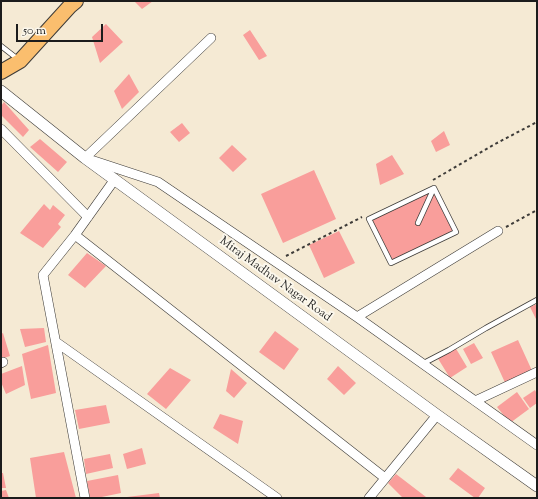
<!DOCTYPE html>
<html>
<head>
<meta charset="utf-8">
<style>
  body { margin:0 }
  #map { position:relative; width:538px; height:499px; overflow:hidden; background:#f5ead4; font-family:"Sorts Mill Goudy",serif }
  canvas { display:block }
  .frame { position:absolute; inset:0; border:2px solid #1c1c1c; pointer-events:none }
  .scale { position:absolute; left:16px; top:24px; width:87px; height:18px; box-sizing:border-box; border:2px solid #1c1c1c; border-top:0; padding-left:5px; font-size:12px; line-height:14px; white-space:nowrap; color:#1c1c1c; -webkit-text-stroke:3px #fbf7ec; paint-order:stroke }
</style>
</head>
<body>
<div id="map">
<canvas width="538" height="499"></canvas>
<div class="frame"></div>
<div class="scale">50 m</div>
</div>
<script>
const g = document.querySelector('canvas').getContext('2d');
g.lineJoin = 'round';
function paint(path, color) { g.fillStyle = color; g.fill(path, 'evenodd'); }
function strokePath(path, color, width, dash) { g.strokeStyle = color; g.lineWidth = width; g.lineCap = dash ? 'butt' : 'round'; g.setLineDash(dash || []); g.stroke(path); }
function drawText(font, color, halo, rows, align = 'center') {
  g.font = font + ' "Sorts Mill Goudy",serif'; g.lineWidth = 4; g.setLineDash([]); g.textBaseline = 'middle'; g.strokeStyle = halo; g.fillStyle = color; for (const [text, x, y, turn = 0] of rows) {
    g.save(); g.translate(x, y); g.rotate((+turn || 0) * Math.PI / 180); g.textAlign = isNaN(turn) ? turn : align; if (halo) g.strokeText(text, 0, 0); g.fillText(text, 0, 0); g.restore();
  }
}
paint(new Path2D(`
  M134 1H153L142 9Z
  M106 24 123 42 100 63 92 37Z
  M250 30 267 56 259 60 243 35Z
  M129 74 139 92 122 109 114 91Z
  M4 102 29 130 23 137 1 115V106Z
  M182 123 190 133 179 142 170 132Z
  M444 131 450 145 436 152 431 141Z
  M40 139 67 162 58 172 30 147Z
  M232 145 247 159 233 172 219 158Z
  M392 155 404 174 380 185 376 164Z
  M314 170 336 219 283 243 261 194Z
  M434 188 456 232 391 263 369 219Z
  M44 204 50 210 53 205 65 215 58 224 61 227 43 248 20 233Z
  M339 231 355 263 324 278 309 245Z
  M87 253 106 266 85 288 68 275Z
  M537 304V321L530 307Z
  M44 328 46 342 25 347 20 329Z
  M275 331 299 349 284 370 259 352Z
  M3 333 10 356 1 359V334Z
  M518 340 534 375 507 387 491 352Z
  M474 343 483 358 471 364 463 349Z
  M48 345 56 393 31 399 22 354Z
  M455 347 467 367 450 378 437 357Z
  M22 366 25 385 6 394 1 382V374Z
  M338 366 356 383 344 395 327 379Z
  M170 368 191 380 166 409 147 394Z
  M231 369 247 383 234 398 226 391Z
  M535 390 537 394V403L530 408 523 398Z
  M517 392 529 409 510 423 497 407Z
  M106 405 110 423 79 429 75 410Z
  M220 414 243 421 238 444 213 428Z
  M142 448 146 464 127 469 123 454Z
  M64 452 76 498H36L30 458Z
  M110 454 113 468 86 474 84 459Z
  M458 468 485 488 478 498H475L449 479Z
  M1 473H3L6 488H1Z
  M396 474 426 497 425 498H403L388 483Z
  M118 475 121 493 97 498H90L87 481Z
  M6 490 9 498H1V491Z
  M159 493 160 498H127V497Z`), '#f99e9b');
const service = new Path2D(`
  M1 46 19 60
  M418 223 434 188 456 232 391 263 369 219 434 188
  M424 363 449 350 486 328 537 300`);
const minor = new Path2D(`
  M211 38 85 158 158 182 357 317 537 445
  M1 129 88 217
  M75 235 385 478
  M357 317 498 231
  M56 342 277 498
  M1 363 3 362
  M475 401 537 372
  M85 498 43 275 75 235 115 179
  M369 498 437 415`);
const tertiary = new Path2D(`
  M1 91 85 158 437 415 537 486`);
const primary = new Path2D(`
  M1 72 20 61 70 6 76 1`);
strokePath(service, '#3d3b38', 6);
strokePath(minor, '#3d3b38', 10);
strokePath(tertiary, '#3d3b38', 12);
strokePath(primary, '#3d3b38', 16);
strokePath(new Path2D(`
  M433 180 497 143 537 122
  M506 227 537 210
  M286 256 362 217`), '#3d3b38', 2, [3, 3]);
strokePath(service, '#fff', 4.5);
strokePath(minor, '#fff', 9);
strokePath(tertiary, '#fff', 11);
strokePath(primary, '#fabe6e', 14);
drawText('12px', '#1c1c1c', '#fbf7ec', [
  ["Miraj Madhav Nagar Road",275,280,36]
]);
</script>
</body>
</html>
